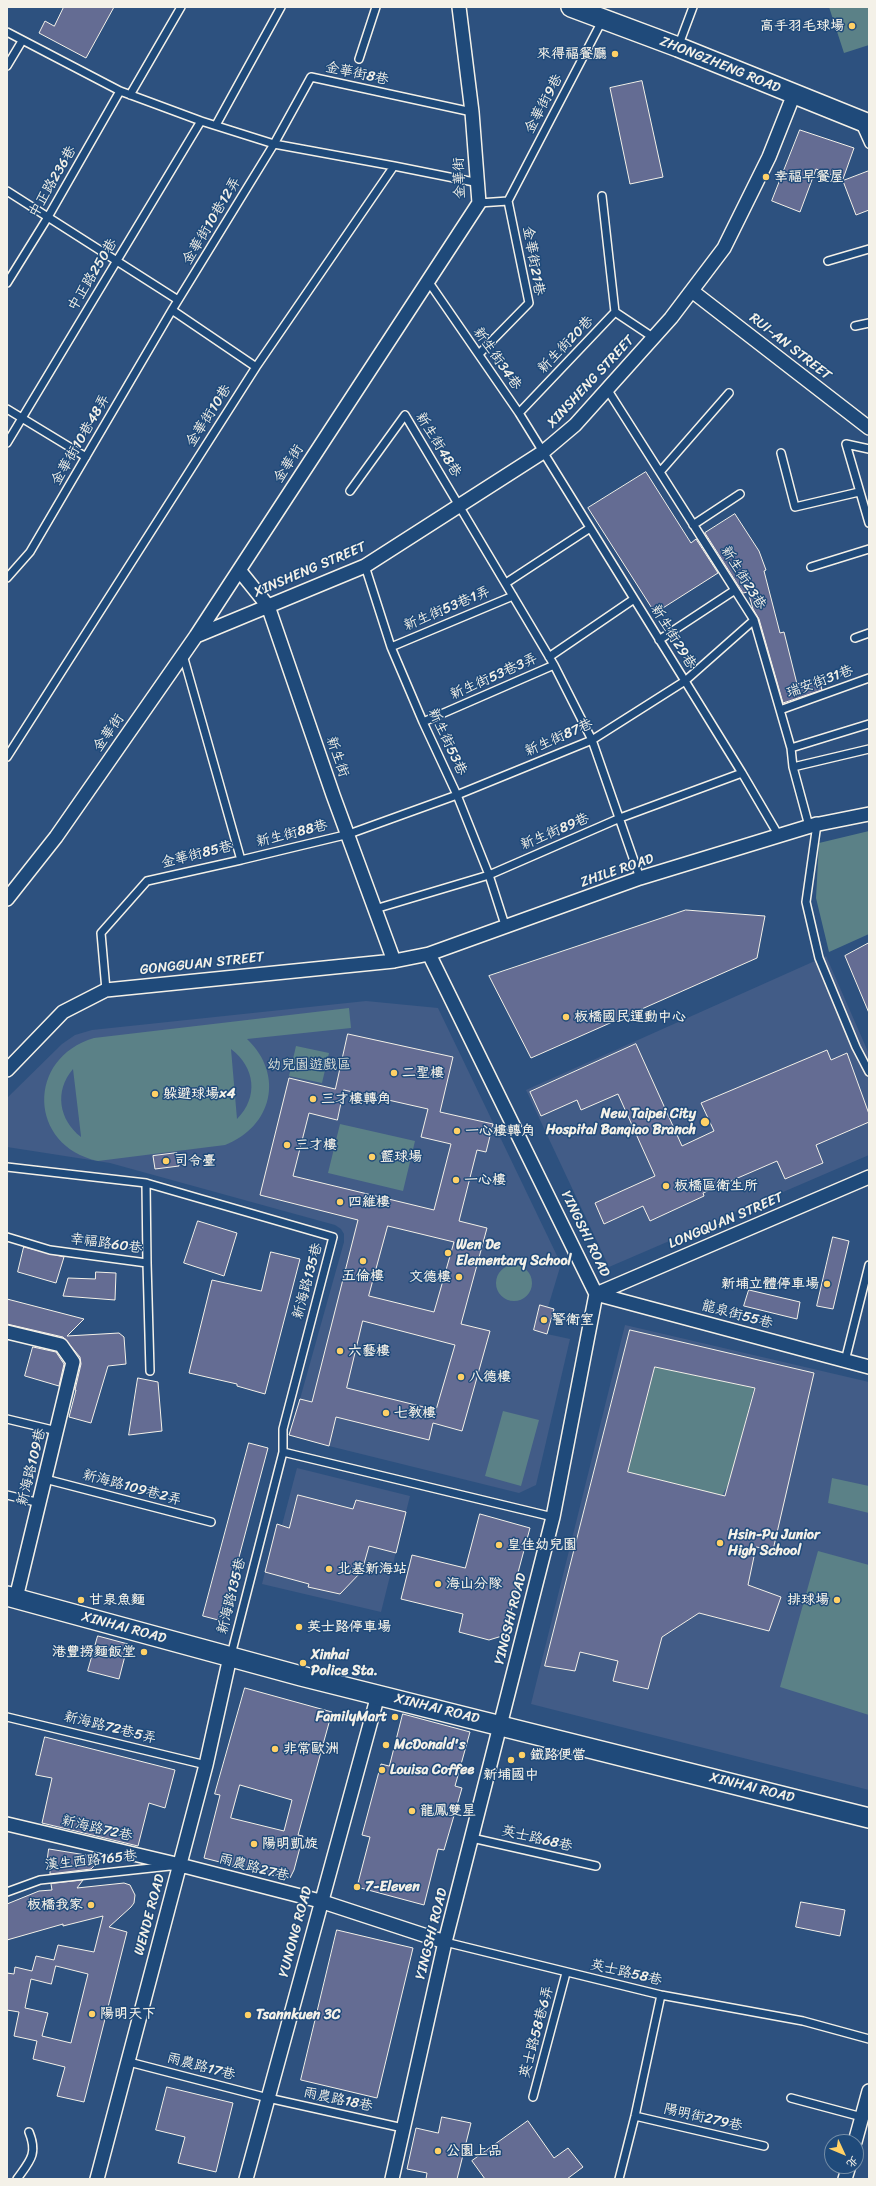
<!DOCTYPE html>
<html>
<head>
<meta charset="utf-8">
<style>
  body { margin:0 }
  #map { position:relative; width:876px; height:2186px; overflow:hidden; background:#2d517f; font-family:Sriracha,"LXGW WenKai TC",sans-serif }
  canvas { display:block }
  .frame { position:absolute; inset:0; border:8px solid #f4f1e8; pointer-events:none }
  .north { position:absolute; left:824px; top:2134px; width:40px; height:40px; box-sizing:border-box; background:#1f4a7a; border:1px solid #748da6; border-radius:50%; rotate:134deg; font-size:11px; font-weight:700; line-height:16px; text-align:center; color:#f4f1e8 }
  .north::after { content:''; display:block; margin:auto; width:14px; height:18px; background:#ffd166; clip-path:polygon(50% 0,100% 100%,50% 72%,0 100%) }
</style>
</head>
<body>
<div id="map">
<canvas width="876" height="2186"></canvas>
<div class="frame"></div>
<div class="north">北</div>
</div>
<script>
const g = document.querySelector('canvas').getContext('2d');
g.lineJoin = 'round';
function paint(path, color) { g.fillStyle = color; g.fill(path, 'evenodd'); }
function strokePath(path, color, width, dash) { g.strokeStyle = color; g.lineWidth = width; g.lineCap = dash ? 'butt' : 'round'; g.setLineDash(dash || []); g.stroke(path); }
function drawText(font, color, halo, rows, align = 'center') {
  g.font = font + ' Sriracha,"LXGW WenKai TC",sans-serif'; g.lineWidth = 3; g.setLineDash([]); g.textBaseline = 'middle'; g.strokeStyle = halo; g.fillStyle = color; for (const [text, x, y, turn = 0] of rows) {
    g.save(); g.translate(x, y); g.rotate((+turn || 0) * Math.PI / 180); g.textAlign = isNaN(turn) ? turn : align; if (halo) g.strokeText(text, 0, 0); g.fillText(text, 0, 0); g.restore();
  }
}
paint(new Path2D(`
  M826 956 869 1054V1155L609 1267 526 1090Z
  M366 1001 438 1008 561 1264 548 1307 554 1309 547 1334 570 1339 536 1485 519 1493 329 1446 336 1419 328 1406 300 1399 344 1242V1234L341 1229 335 1225 110 1163 7 1147V1098L62 1044 75 1035 92 1030Z
  M625 1325 869 1382V1790L531 1704Z
  M297 1468 410 1496 381 1612 262 1584 277 1524 282 1525Z`), '#425c87');
paint(new Path2D(`
  M829 7H869V45L844 53Z
  M869 831V934L829 952 816 898 819 843Z
  M349 1008 351 1028 247 1039C285 1075 272 1127 225 1145L98 1161C28 1146 26 1058 94 1038ZM231 1049C255 1067 259 1097 237 1119ZM73 1069 81 1136V1137C59 1120 54 1091 73 1069Z
  M296 1046 329 1053 322 1083 289 1076Z
  M340 1124 415 1141 403 1191 328 1173Z
  M496 1283a18 18 0 1 1 36 0a18 18 0 1 1-36 0Z
  M655 1367 754 1388 730 1481 722 1496 628 1472Z
  M503 1411 539 1420 521 1486 485 1476Z
  M832 1478 869 1486V1513L828 1503Z
  M818 1551 869 1565V1715L780 1687Z`), '#5b8187');
const building = new Path2D(`
  M64 7H114L86 58 39 33 45 21 54 26Z
  M642 81 663 177 630 184 610 88Z
  M800 130 854 148 843 179 816 169 800 212 772 201Z
  M869 171V210L856 215 843 181Z
  M646 472 691 543 696 539 718 573 655 613 588 508Z
  M735 514 759 551 766 570 764 571 780 633 784 632 797 684 819 678 822 690 783 703 759 619 753 609 748 592 743 593 705 533Z
  M686 910 765 916 757 958 531 1058 489 976Z
  M869 943V1013L845 956Z
  M348 1034 453 1057 440 1112 493 1124 486 1152 477 1150 459 1221 487 1228 461 1324 490 1331 462 1431 433 1423 429 1440 336 1417 329 1446 289 1435 300 1399 312 1402 358 1220 260 1195 289 1078 335 1089ZM344 1090 428 1109 421 1137 451 1144 434 1210 293 1176 309 1113 337 1120ZM388 1226 454 1242 434 1312 369 1296ZM363 1321 455 1345 436 1410 347 1388Z
  M636 1044 682 1146 714 1131 701 1103 827 1050 831 1060 847 1053 869 1114V1122L816 1145 823 1163 785 1179 777 1161 703 1193 704 1196 650 1221 643 1206 604 1224 595 1203 655 1176 618 1094 581 1110 577 1100 541 1116 530 1092Z
  M177 1153 179 1166 155 1169 153 1156Z
  M198 1221 237 1233 224 1276 184 1263Z
  M833 1237 849 1241 833 1309 817 1306Z
  M24 1247 64 1257 56 1283 18 1272Z
  M271 1252 300 1259 265 1394 237 1386V1384L189 1373 212 1280 261 1291Z
  M96 1272 116 1273 115 1300 63 1296 68 1278 95 1279Z
  M749 1290 800 1302 797 1319 744 1306Z
  M7 1299 84 1319 67 1336 119 1333 124 1337 126 1364 108 1366 91 1423 69 1417 76 1390H75L81 1364 80 1357 63 1337 7 1324Z
  M540 1305 554 1309 547 1334 534 1330Z
  M630 1330 814 1373 773 1550 756 1547 748 1585 781 1597 769 1631 699 1613 662 1637 648 1689 613 1681 618 1661 580 1652 575 1671 545 1666ZM655 1367 755 1388 725 1496 628 1472Z
  M33 1347 56 1352 64 1364 59 1386 25 1376Z
  M138 1378 158 1382 162 1431 129 1435Z
  M249 1443 268 1448 222 1621 203 1616Z
  M298 1495 353 1509 356 1500 406 1512 396 1553 369 1546 362 1571 340 1594 308 1587 309 1584 265 1572 277 1524 289 1528Z
  M480 1514 530 1528 516 1580H518L507 1630 502 1636 489 1640 459 1632 463 1614 401 1599 412 1555 465 1568Z
  M98 1636 128 1644 119 1679 88 1671Z
  M245 1688 332 1712 298 1835 303 1836 294 1870 290 1878H283L204 1858 220 1795 215 1794ZM240 1785 292 1800 284 1831 231 1818Z
  M403 1714 470 1732 455 1786 462 1788 444 1850 438 1849 424 1905 357 1887 370 1837 362 1835 381 1764 389 1766Z
  M45 1737 175 1770 165 1808 149 1803 138 1846 42 1823 52 1778 36 1775Z
  M49 1849 92 1856 95 1865 91 1869 50 1874V1865L47 1864Z
  M83 1880 77 1888 124 1883 130 1885 135 1895 134 1903 131 1907 109 1927 127 1932 84 2102 57 2096 65 2067 33 2059 37 2041 14 2036 19 2012 7 2010V1973L14 1974 15 1967 32 1971 36 1956 54 1960 58 1945 94 1952 103 1916 63 1926V1924L7 1940V1904L39 1891 52 1890 51 1884ZM56 1966 88 1974 71 2043 42 2036 48 2013 25 2008 31 1979 51 1984Z
  M801 1902 845 1910 840 1936 796 1927Z
  M337 1930 413 1948 377 2098 301 2080Z
  M167 2087 233 2103 216 2172 178 2163 185 2137 156 2130Z
  M442 2117 471 2123 457 2179H426L427 2173 407 2169 416 2128 438 2133Z
  M528 2121 554 2158 568 2148 583 2167 567 2179H485L472 2161Z`);
paint(building, '#646c93');
strokePath(building, '#f4f1e8', 1);
const lane = new Path2D(`
  M7 32 120 91 201 121 274 144 394 166
  M678 47 693 7
  M359 59 376 7
  M7 66 22 41
  M130 95 181 7
  M860 124 869 144
  M216 125 281 7
  M7 191 178 300
  M508 201 603 19
  M479 203 508 201
  M828 261 869 249
  M428 281 519 413 742 773 779 836
  M7 283 48 217 120 91
  M172 310 256 367
  M615 312 654 338
  M855 326 869 323
  M479 354 529 303 508 201
  M607 389 754 620 791 748 793 767 809 826
  M7 409 86 457
  M519 413 615 312 602 196
  M7 443 201 121
  M869 449 846 444 869 523
  M781 453 795 507 859 492
  M660 472 729 393
  M350 491 405 415 554 665 592 740 640 878
  M693 525 740 494
  M365 566 391 647 423 722 457 795 489 875 506 928
  M811 567 869 549
  M7 578 30 552 172 310 274 144 311 77 472 112
  M506 583 590 528
  M855 638 869 633
  M659 640 735 590
  M391 647 513 596
  M549 657 634 599
  M780 710 869 678
  M423 722 554 665
  M791 748 869 724
  M7 757 256 367 394 166 479 183
  M793 767 869 749
  M817 824 806 902 819 958 856 1047 869 1072
  M241 860 349 834 457 795 592 740 685 681 754 620
  M375 909 489 875 620 818 742 773
  M106 990 101 933 147 881 241 860 183 655
  M7 1167 146 1183 333 1237 283 1429V1452L231 1655
  M7 1237 50 1250 147 1263 146 1183
  M147 1263 150 1371
  M845 1361 869 1265
  M7 1419 57 1431
  M283 1452 553 1517
  M45 1479 211 1522
  M7 1495 40 1503
  M7 1717 206 1765
  M472 1838 596 1866
  M7 1892 40 1880 170 1866
  M445 1942 661 1995 803 2021 869 2039
  M129 2062 268 2098 403 2128
  M533 2097 566 1973
  M791 2098 862 2117
  M635 2116 764 2146
  M17 2179C30 2161 38 2154 29 2132
  M619 2179 635 2116 661 1995`);
const street = new Path2D(`
  M692 291 869 428
  M239 570 268 606 333 795 394 961
  M196 636 365 566 543 452 575 425 671 318 724 248 769 157 794 94
  M809 826 869 814
  M7 899 56 837 196 636 479 203 472 112 459 7
  M7 1070 63 1012 106 990 394 961 429 954 640 878 817 824
  M596 1294 869 1177
  M596 1294 869 1367
  M7 1332 61 1345 73 1362 16 1598
  M7 1824 180 1865 320 1901 445 1942
  M855 2142 869 2091
  M97 2179 206 1765 230 1657
  M246 2179 378 1695
  M392 2179 445 1942 553 1517 596 1294 429 954
  M845 2179 849 2166`);
const secondary = new Path2D(`
  M571 7 678 47 869 124
  M7 1596 301 1676 869 1818`);
strokePath(lane, '#f4f1e8', 10);
strokePath(street, '#f4f1e8', 16);
strokePath(secondary, '#f4f1e8', 22);
strokePath(lane, '#1f4a7a', 7);
strokePath(street, '#1f4a7a', 13);
strokePath(secondary, '#1f4a7a', 19);
for (const [x, y, r, color] of [
  [852,26,4,"#ffd166"],
  [615,54,4,"#ffd166"],
  [766,177,4,"#ffd166"],
  [566,1017,4,"#ffd166"],
  [394,1073,4,"#ffd166"],
  [155,1094,4,"#ffd166"],
  [313,1099,4,"#ffd166"],
  [705,1122,5,"#ffd166"],
  [457,1131,4,"#ffd166"],
  [287,1145,4,"#ffd166"],
  [372,1157,4,"#ffd166"],
  [166,1161,4,"#ffd166"],
  [456,1180,4,"#ffd166"],
  [666,1186,4,"#ffd166"],
  [340,1202,4,"#ffd166"],
  [448,1253,4,"#ffd166"],
  [363,1261,4,"#ffd166"],
  [459,1277,4,"#ffd166"],
  [827,1284,4,"#ffd166"],
  [544,1320,4,"#ffd166"],
  [340,1351,4,"#ffd166"],
  [461,1377,4,"#ffd166"],
  [386,1413,4,"#ffd166"],
  [720,1543,4,"#ffd166"],
  [499,1545,4,"#ffd166"],
  [329,1569,4,"#ffd166"],
  [438,1584,4,"#ffd166"],
  [81,1600,4,"#ffd166"],
  [837,1600,4,"#ffd166"],
  [299,1627,4,"#ffd166"],
  [144,1652,4,"#ffd166"],
  [303,1663,4,"#ffd166"],
  [395,1717,4,"#ffd166"],
  [386,1745,4,"#ffd166"],
  [275,1749,4,"#ffd166"],
  [522,1755,4,"#ffd166"],
  [511,1760,4,"#ffd166"],
  [382,1770,4,"#ffd166"],
  [412,1811,4,"#ffd166"],
  [254,1844,4,"#ffd166"],
  [357,1887,4,"#ffd166"],
  [91,1905,4,"#ffd166"],
  [92,2014,4,"#ffd166"],
  [248,2015,4,"#ffd166"],
  [438,2151,4,"#ffd166"]
]) { const dot = new Path2D(); dot.arc(x, y, r, 0, 2 * Math.PI); g.fillStyle = color; g.fill(dot); strokePath(dot, '#1f4a7a', 1.5); }
drawText('bold 14px', '#f4f1e8', '#1f4a7a', [
  ["高手羽毛球場",844,26,"right"],
  ["來得福餐廳",607,54,"right"],
  ["幸福早餐屋",774,177],
  ["板橋國民運動中心",574,1017],
  ["二聖樓",402,1073],
  ["躲避球場×4",163,1094],
  ["三才樓轉角",321,1099],
  ["New Taipei City",696,1114,"right"],
  ["Hospital Banqiao Branch",696,1130,"right"],
  ["一心樓轉角",465,1131],
  ["三才樓",295,1145],
  ["籃球場",380,1157],
  ["司令臺",174,1161],
  ["一心樓",464,1180],
  ["板橋區衛生所",674,1186],
  ["四維樓",348,1202],
  ["Wen De",456,1245],
  ["Elementary School",456,1261],
  ["五倫樓",363,1276,"center"],
  ["文德樓",451,1277,"right"],
  ["新埔立體停車場",819,1284,"right"],
  ["警衛室",552,1320],
  ["六藝樓",348,1351],
  ["八德樓",469,1377],
  ["七教樓",394,1413],
  ["Hsin-Pu Junior",728,1535],
  ["High School",728,1551],
  ["皇佳幼兒園",507,1545],
  ["北基新海站",337,1569],
  ["海山分隊",446,1584],
  ["甘泉魚麵",89,1600],
  ["排球場",829,1600,"right"],
  ["英士路停車場",307,1627],
  ["港豐撈麵飯堂",136,1652,"right"],
  ["Xinhai",311,1655],
  ["Police Sta.",311,1671],
  ["FamilyMart",387,1717,"right"],
  ["McDonald's",394,1745],
  ["非常歐洲",283,1749],
  ["鐵路便當",530,1755],
  ["Louisa Coffee",390,1770],
  ["新埔國中",511,1775,"center"],
  ["龍鳳雙星",420,1811],
  ["陽明凱旋",262,1844],
  ["7-Eleven",365,1887],
  ["板橋我家",83,1905,"right"],
  ["陽明天下",100,2014],
  ["Tsannkuen 3C",256,2015],
  ["公園上品",446,2151]
], 'left');
drawText('14px', '#f4f1e8', '#1f4a7a', [
  ["ZHONGZHENG ROAD",720,65,22],
  ["金華街8巷",357,74,12],
  ["金華街9巷",544,104,-62],
  ["金華街",460,178,-92],
  ["中正路236巷",53,182,-60],
  ["金華街10巷12弄",212,221,-59],
  ["金華街21巷",533,261,80],
  ["中正路250巷",93,275,-59],
  ["新生街20巷",566,345,-46],
  ["RUI-AN STREET",790,347,38],
  ["新生街34巷",497,359,55],
  ["XINSHENG STREET",591,382,-47],
  ["金華街10巷",209,416,-57],
  ["金華街10巷48弄",81,440,-60],
  ["新生街48巷",438,445,58],
  ["金華街",289,464,-57],
  ["XINSHENG STREET",310,570,-23],
  ["新生街23巷",743,578,58],
  ["新生街53巷1弄",447,609,-23],
  ["新生街29巷",673,637,58],
  ["新生街53巷3弄",494,677,-24],
  ["瑞安街31巷",820,682,-20],
  ["金華街",109,733,-55],
  ["新生街87巷",559,738,-24],
  ["新生街53巷",447,742,65],
  ["新生街",337,757,71],
  ["新生街89巷",555,832,-23],
  ["新生街88巷",292,834,-14],
  ["金華街85巷",197,855,-14],
  ["ZHILE ROAD",617,871,-19],
  ["GONGGUAN STREET",202,964,-6],
  ["LONGQUAN STREET",726,1221,-23],
  ["YINGSHI ROAD",585,1234,64],
  ["幸福路60巷",106,1244,8],
  ["新海路135巷",308,1281,-75],
  ["龍泉街55巷",737,1315,15],
  ["新海路109巷",32,1467,-76],
  ["新海路109巷2弄",132,1488,15],
  ["新海路135巷",232,1596,-76],
  ["YINGSHI ROAD",511,1619,-76],
  ["XINHAI ROAD",124,1628,15],
  ["XINHAI ROAD",437,1709,14],
  ["新海路72巷5弄",110,1728,14],
  ["XINHAI ROAD",752,1788,14],
  ["新海路72巷",97,1829,13],
  ["英士路68巷",537,1839,13],
  ["漢生西路165巷",91,1861,-6],
  ["雨農路27巷",254,1868,15],
  ["WENDE ROAD",150,1915,-75],
  ["YUNONG ROAD",296,1932,-75],
  ["YINGSHI ROAD",432,1934,-76],
  ["英士路58巷",626,1973,13],
  ["英士路58巷6弄",537,2032,-75],
  ["雨農路17巷",201,2067,15],
  ["雨農路18巷",338,2100,12],
  ["陽明街279巷",703,2118,13]
]);
drawText('14px', '#dde0d9', '#1f4a7a', [
  ["幼兒園遊戲區",309,1065]
]);
</script>
</body>
</html>
